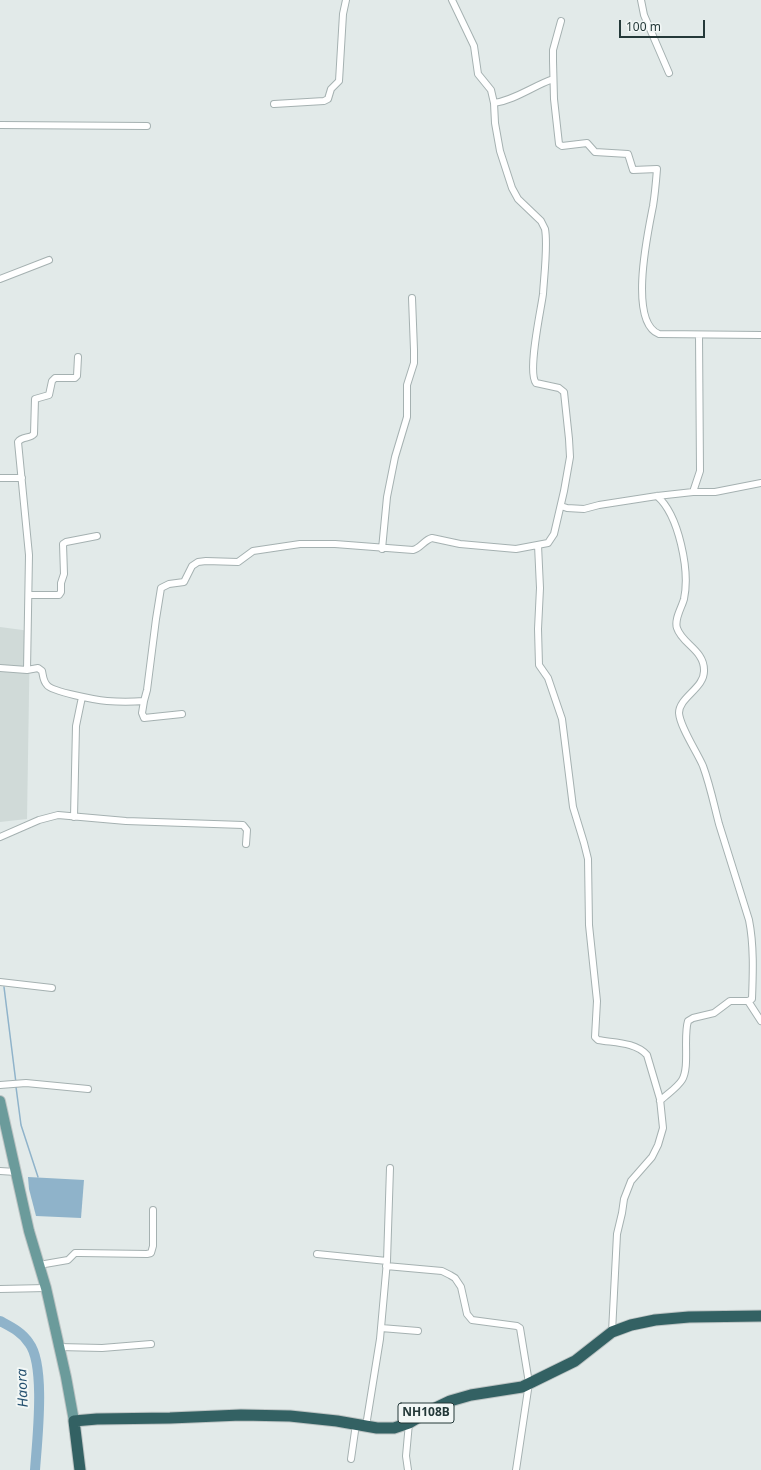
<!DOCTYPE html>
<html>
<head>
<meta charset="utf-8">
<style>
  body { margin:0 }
  #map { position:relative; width:761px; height:1470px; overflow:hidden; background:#e2eae9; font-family:"Noto Sans",sans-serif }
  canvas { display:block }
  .scale { position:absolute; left:619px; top:20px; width:86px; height:18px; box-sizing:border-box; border:2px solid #243939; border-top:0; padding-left:5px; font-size:12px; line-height:14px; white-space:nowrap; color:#243939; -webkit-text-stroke:3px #f2f7f6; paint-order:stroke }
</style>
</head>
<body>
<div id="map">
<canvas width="761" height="1470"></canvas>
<div class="scale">100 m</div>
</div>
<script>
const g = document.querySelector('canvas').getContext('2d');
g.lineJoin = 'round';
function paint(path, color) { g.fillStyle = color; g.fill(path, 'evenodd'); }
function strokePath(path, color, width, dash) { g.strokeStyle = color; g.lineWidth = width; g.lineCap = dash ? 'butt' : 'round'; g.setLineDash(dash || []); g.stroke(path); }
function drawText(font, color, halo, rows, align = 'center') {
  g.font = font + ' "Noto Sans",sans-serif'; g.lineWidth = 4; g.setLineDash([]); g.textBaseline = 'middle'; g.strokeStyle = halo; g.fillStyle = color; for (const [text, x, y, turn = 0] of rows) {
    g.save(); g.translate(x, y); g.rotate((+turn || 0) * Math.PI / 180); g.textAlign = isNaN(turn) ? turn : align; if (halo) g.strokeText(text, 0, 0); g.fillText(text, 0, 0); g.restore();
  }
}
paint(new Path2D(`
  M0 627 30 631 27 819 0 822Z`), '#d0dad8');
paint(new Path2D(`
  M28 1177 84 1180 81 1218 36 1216 29 1189Z`), '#8fb3ca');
strokePath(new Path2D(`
  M4 987 16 1083
  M16 1087 21 1125 38 1177`), '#8fb3ca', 1.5);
strokePath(new Path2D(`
  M0 1321C11 1327 22 1332 29 1343 46 1365 37 1441 35 1470`), '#8fb3ca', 10);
const street = new Path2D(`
  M641 0 644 15 669 73
  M561 21 553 50V61L554 99 559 144 562 146 587 143 595 152 628 154 633 170 657 169C656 182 655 194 653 206 648 232 628 322 659 334L761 335
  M494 103C515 100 533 86 553 79
  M274 104 324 101 328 99 331 89 339 81 343 14 346 0
  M0 125 147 126
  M0 279 49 260
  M0 478H22
  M693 492 700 471 699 335
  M657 496C679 515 690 571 684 599 682 607 674 619 677 628 682 644 704 650 704 670 705 688 679 697 679 713 680 727 697 752 703 766 710 785 714 805 719 824 729 856 739 888 749 920 754 945 753 973 752 999L748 1001H730L714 1013 693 1018 688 1021C683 1037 690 1067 682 1080 677 1088 667 1094 660 1101
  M561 506 567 508 584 509 599 505 657 496 693 492H715L761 483
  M538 545 540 588 538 629 539 665 548 678 562 719 573 807 584 843 588 859 589 925 597 1001 595 1037 598 1040C615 1043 635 1042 647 1055L660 1099 663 1128 658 1145 652 1157 631 1181 624 1199 622 1213 617 1234 612 1332
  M382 549 387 497 395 457 407 417V385L414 363V350L412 298
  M29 595H59L61 592V583L64 574 63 544 66 542 97 536
  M0 668 27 670 38 668 42 671C43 675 43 681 47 685 52 692 97 700 107 701 119 702 132 702 144 701L147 690 156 619 161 588 169 584 184 582 192 566 198 562 206 561 238 562 253 551 300 544H335L413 550C421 548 424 540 432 538L460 544 516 549 548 543 554 534 564 491 570 457 569 439 564 392 559 388 536 383C527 372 541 310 543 294 544 277 548 245 545 229L541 221 518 199 512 188 500 151 495 123 494 103 491 90 478 74 474 46 452 0
  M27 670 29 555 18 442C22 436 30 439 34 434L35 399 49 395 52 381 55 378H75L77 376 78 357
  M144 701 142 713 144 718 182 714
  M74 817 76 726 82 697
  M0 837 39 820 58 815 126 821 243 825 247 830 246 844
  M0 982 52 988
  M748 1001 761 1021
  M0 1085 26 1083 88 1089
  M0 1171 16 1172
  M317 1254 387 1261
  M39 1265 68 1260 75 1253H80L147 1254 151 1253 153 1246V1210
  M386 1266 442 1271 450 1275 455 1278 461 1287 467 1314 472 1320 517 1326 520 1328 529 1383 516 1470
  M0 1289 46 1288
  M381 1328 418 1331
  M59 1347 102 1348 151 1344
  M366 1426 380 1339 387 1261 390 1168
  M351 1459 356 1424
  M408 1470 406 1456 409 1423`);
const primary = new Path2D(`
  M0 1101 29 1231 46 1288 66 1377 74 1421`);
const highway = new Path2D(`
  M80 1470 74 1421 97 1419 170 1418 241 1415 290 1416 337 1421 377 1428H394L409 1423 429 1411 450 1401 471 1395 522 1387 575 1361 612 1332 631 1325 655 1320 689 1317 761 1316`);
strokePath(street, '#a5b1b1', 8);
strokePath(primary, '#bdc4c4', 12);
strokePath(highway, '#bdc4c4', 13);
strokePath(street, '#fff', 6);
strokePath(primary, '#6b9b9b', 10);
strokePath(highway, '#336163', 11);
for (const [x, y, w] of [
  [426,1413,56]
]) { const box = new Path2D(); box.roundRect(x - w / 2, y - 10, w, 20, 3); g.fillStyle = '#f2f7f6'; g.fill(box); strokePath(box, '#243939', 1); }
drawText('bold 12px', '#243939', null, [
  ["NH108B",426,1413]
]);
drawText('italic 14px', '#24506f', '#f2f7f6', [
  ["Haora",23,1388,-92]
]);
</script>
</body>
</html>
